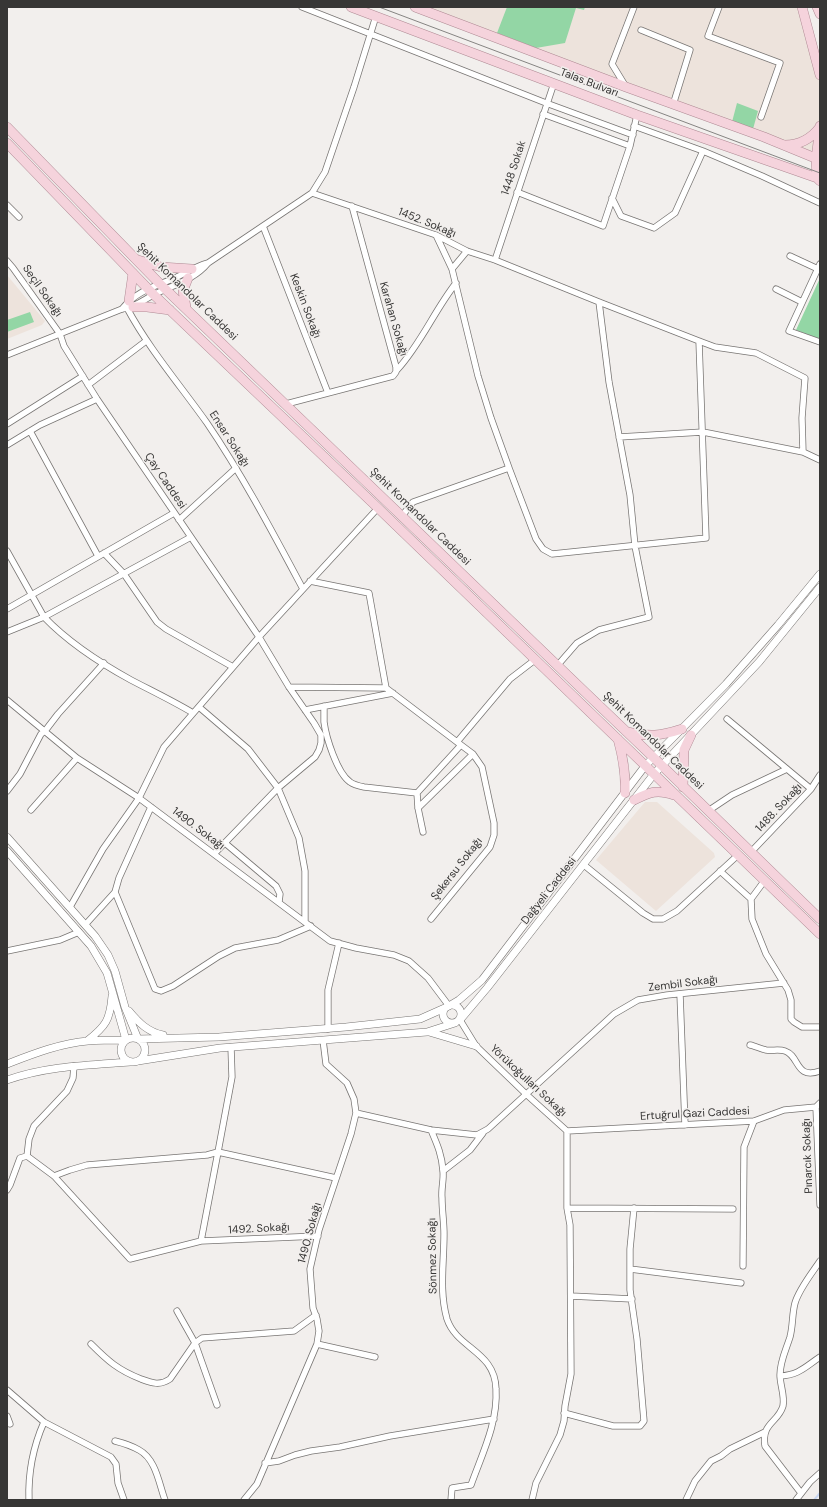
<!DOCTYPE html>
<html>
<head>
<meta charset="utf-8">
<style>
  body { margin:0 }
  #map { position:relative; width:827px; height:1507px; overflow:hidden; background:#f2efed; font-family:"DM Sans",sans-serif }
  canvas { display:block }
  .frame { position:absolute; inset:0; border:8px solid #373635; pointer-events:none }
</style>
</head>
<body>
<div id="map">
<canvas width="827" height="1507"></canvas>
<div class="frame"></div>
</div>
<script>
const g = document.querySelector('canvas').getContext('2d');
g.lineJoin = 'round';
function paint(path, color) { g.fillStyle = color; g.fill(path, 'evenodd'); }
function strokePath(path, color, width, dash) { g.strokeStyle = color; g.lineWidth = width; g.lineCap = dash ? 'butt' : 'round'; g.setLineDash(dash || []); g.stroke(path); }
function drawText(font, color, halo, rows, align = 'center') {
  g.font = font + ' "DM Sans",sans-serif'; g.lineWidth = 3; g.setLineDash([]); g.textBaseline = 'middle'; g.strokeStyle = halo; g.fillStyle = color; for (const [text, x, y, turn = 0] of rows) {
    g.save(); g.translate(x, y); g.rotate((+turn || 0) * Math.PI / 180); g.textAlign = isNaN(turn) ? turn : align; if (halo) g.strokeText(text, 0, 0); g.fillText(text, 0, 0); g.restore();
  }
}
paint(new Path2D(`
  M425 7H797L820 74V148L813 152Z
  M7 275 45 321 42 325 7 339Z
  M645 802H657L714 853 715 857 656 911 596 860Z`), '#ede3dc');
paint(new Path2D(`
  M507 7H585L584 10 576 8 565 43 536 48 497 33Z
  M737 103 758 111 753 129 732 122Z
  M820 278V339L796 330Z
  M30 312 34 322 7 332V320Z`), '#93d6a5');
strokePath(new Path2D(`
  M814 1500 820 1493`), '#c9d7f2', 2);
const minor = new Path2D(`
  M302 7 546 103 633 135
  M719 7 708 36 780 63 761 117
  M376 16 354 87 325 172 312 193 436 235 467 251 495 260 599 302 699 341 715 347 756 353 805 378 802 418 803 452
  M641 30 690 50 673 105
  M626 87 612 64 634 7
  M543 114 630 146
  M634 126 703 151 762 176 820 203
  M517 192 603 226 630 146 637 115
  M612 198 621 216 654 228 675 213 703 151
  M7 205 19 217
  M263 226 328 393
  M790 256 818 269
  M495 260 554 83
  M7 261 13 268 60 334 64 346 97 399 259 637 289 687 314 723 321 735V743L319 750 315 757 278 788 299 838 305 871V922
  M820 264 789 331 820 342
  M452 269 467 251
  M776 289 802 302
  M127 308C149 349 180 385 207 423 243 476 273 533 303 589
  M122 309C137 290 157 286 177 277 187 272 197 266 208 263
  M7 355 122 309C136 307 143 300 155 294 174 285 195 279 208 263L312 193
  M397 370C421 344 434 311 456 283
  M88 385 146 341
  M286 404 393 376 396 372V367L352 206
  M7 424 83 376
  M30 431 98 556
  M619 437 703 432 803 452 820 460
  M7 445 40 425 97 399
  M509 468 536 539 543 549 552 554 706 538 699 341
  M402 516 413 502 509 468 491 418 478 376 452 269 436 235
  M179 520 236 468
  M7 551 44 617C68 642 100 663 131 680 152 691 173 701 193 713
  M104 553 124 574 157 622 166 629 233 667
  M7 609 174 513
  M7 632 44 617 191 537
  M557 666 577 643 599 630 649 617 635 546 630 495 609 382 599 302
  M289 687 386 688 369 593 310 581
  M386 688 461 745 417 793 418 808 423 832
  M7 700 77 758 139 798 330 941 356 948 394 955 409 961 428 978 449 1006
  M324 706C324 711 324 717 324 722 326 737 337 773 350 782 354 785 359 786 364 787L417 793
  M199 707 248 749 278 788 214 854
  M305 710 393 693
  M727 719 811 789
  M457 742 510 679 536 659
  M7 791 20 774 41 734 45 731 58 714 104 663
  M418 808 473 754
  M31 810 77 758
  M708 811 732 795 787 769
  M225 843 276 886 280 894 279 902
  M751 852 811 789 820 775
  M584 865 643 913 653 919H663L677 911 738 855
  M720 871 751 899
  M765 880 751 899 752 919 766 954 788 990 791 1000V1019L794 1022 802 1027H820
  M115 892 155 989 161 991 173 986 219 956 235 948 278 940 311 926
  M70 907 103 849 139 798 164 747 259 637 378 508
  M431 919 490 847 494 835V823L482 767 473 754 461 745
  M85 925 115 892 119 878 151 807
  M7 951 60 940 79 932
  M680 994 685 1125
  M460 1020 476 1046 527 1095 567 1131
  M328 1029V990L339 943
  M750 1045C755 1046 761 1049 766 1050 772 1051 779 1049 785 1051 800 1056 795 1080 820 1071
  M231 1047 232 1077 218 1152 336 1178
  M816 1107 820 1205
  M356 1113 431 1130 477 1135 488 1129 614 1014 638 1000 667 995 784 983
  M431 1130C437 1144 442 1155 443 1171 444 1180 441 1189 442 1198 442 1210 444 1222 444 1234 444 1263 439 1291 447 1319 457 1349 495 1351 496 1389 498 1423 482 1454 471 1485L452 1488 451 1500
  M567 1131 754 1121 784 1110 816 1107 820 1103
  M27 1156 54 1176 130 1259 201 1241 318 1236
  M443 1171 470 1150 483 1133
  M54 1176 70 1170 87 1165 207 1155 218 1152 201 1241
  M7 1190 10 1185 20 1158 27 1156 29 1139 34 1126 67 1091 73 1078 74 1066
  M567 1208 733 1209
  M743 1266 744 1147 754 1121
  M630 1269 741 1283
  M571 1296 632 1299
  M177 1311 195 1343 217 1405
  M91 1344C108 1361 118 1370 141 1379 152 1383 160 1386 170 1379L195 1343 202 1338 294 1331 316 1315
  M317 1344 375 1357
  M780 1376C799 1375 805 1367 820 1357
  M7 1390 44 1422 111 1457 116 1464 118 1483 124 1500
  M564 1413 613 1426H640L644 1421 637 1339 630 1290V1249L634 1208
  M7 1416 10 1424
  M115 1441C123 1443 132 1446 139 1450 156 1459 159 1484 165 1500
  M265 1463 279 1461 295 1455 311 1451 340 1447 390 1436 494 1419
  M801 1493 765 1446C761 1423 778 1423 783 1406 785 1396 780 1385 780 1375 780 1361 786 1350 790 1337 793 1326 792 1314 795 1303 799 1289 812 1273 820 1261
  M29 1500C28 1472 33 1447 44 1422
  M244 1500 257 1484 317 1344 319 1331 317 1319 313 1308 310 1269 319 1230 351 1134 356 1113 354 1099 347 1083 326 1064 323 1040
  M532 1500 536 1483 560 1435 564 1421 565 1406 571 1374 570 1225 567 1208V1131
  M686 1500 695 1481 711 1461 721 1456 730 1449 765 1432
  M796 1500 810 1482 820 1473`);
const tertiary = new Path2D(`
  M7 837 95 936 108 955 115 971 125 1007 138 1039 219 1037 346 1027 420 1019 447 1007
  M7 851 91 946 107 973 126 1040C114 1040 101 1040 88 1041 61 1043 33 1054 7 1064
  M443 1014a9 9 0 1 1 18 0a9 9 0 1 1-18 0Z
  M449 1006 459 1000 482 980 645 766 726 684 778 625 820 574
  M129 1011C139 1023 148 1032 163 1035
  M460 1020 487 988 654 774 759 662 820 587
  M429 1032 476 1046
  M121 1050a12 12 0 1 1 24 0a12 12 0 1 1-24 0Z
  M87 1041C106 1026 110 1020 112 996
  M138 1061 220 1048 427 1032 455 1023
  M7 1080C46 1066 89 1065 130 1062`);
const primary = new Path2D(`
  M351 7 637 115 820 179
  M415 7 626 87 764 137 820 160
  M802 7 820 75
  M817 7 820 14
  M820 126 816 159 817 178 820 181
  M7 127 160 284 586 693 653 757 820 919
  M7 143 154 295 378 508 820 934
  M785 145C800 145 811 139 820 127
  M138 260 161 267 192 269
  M129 301 133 273
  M133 307H147L170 310
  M186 307 183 291 188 278
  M627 732C650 737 660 736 682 729
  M618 739C623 757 626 774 625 793
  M683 787 684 750 691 735
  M634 800C650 792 657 789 674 795`);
strokePath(minor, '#787573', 7);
strokePath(tertiary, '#787573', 8);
strokePath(primary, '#ae8993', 10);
strokePath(minor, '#fff', 5.5);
strokePath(tertiary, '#fff', 7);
strokePath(primary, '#f5d3dc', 9);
strokePath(new Path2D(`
  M379 7 820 173`), '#858482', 1);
drawText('11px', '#373635', '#f2efed', [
  ["Talas Bulvarı",589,83,21],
  ["1448 Sokak",514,168,-72],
  ["1452. Sokağı",427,223,22],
  ["Seçil Sokağı",42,291,55],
  ["Şehit Komandolar Caddesi",187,292,44],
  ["Keskin Sokağı",305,306,69],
  ["Karahan Sokağı",393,319,74],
  ["Ensar Sokağı",229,439,57],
  ["Çay Caddesi",165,481,56],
  ["Şehit Komandolar Caddesi",420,517,44],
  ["Şehit Komandolar Caddesi",653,741,44],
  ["1488. Sokağı",779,808,-47],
  ["1490. Sokağı",198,829,37],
  ["Şekersu Sokağı",457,869,-52],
  ["Dağyeli Caddesi",549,891,-52],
  ["Zembil Sokağı",683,984,-7],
  ["Yörükoğulları Sokağı",528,1081,43],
  ["Ertuğrul Gazi Caddesi",695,1114,-3],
  ["Pınarcık Sokağı",808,1156,-92],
  ["1492. Sokağı",259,1229,-3],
  ["1490. Sokağı",310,1233,-75],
  ["Sönmez Sokağı",433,1256,-91]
]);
</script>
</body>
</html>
